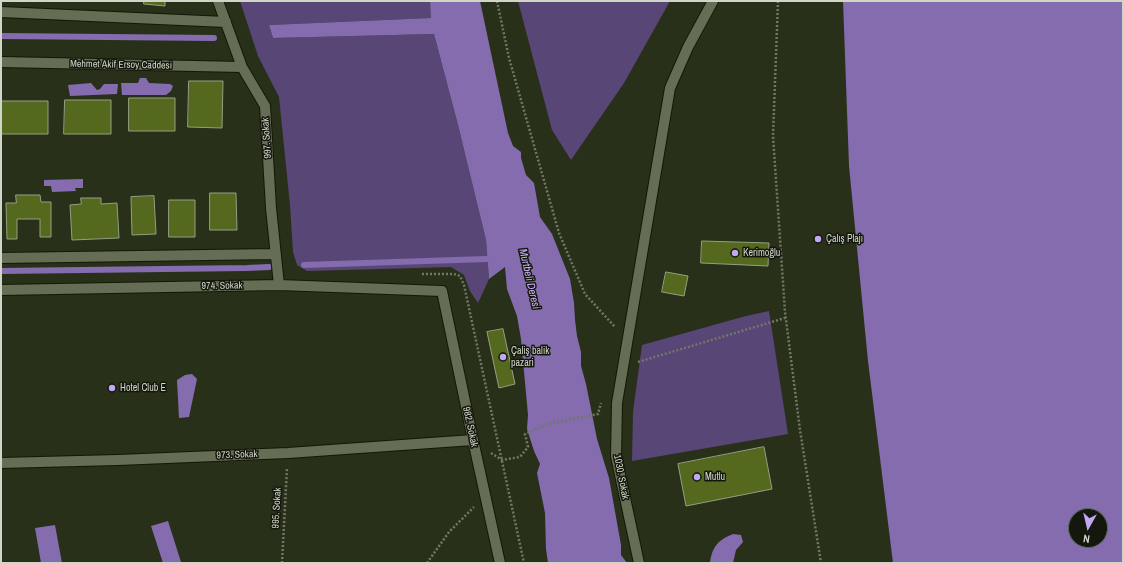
<!DOCTYPE html>
<html>
<head>
<meta charset="utf-8">
<style>
  body { margin:0 }
  #map { position:relative; width:1124px; height:564px; overflow:hidden; background:#29301a; font-family:"Archivo Narrow",sans-serif }
  canvas { display:block }
  .frame { position:absolute; inset:0; border:2px solid #d0d5c7; pointer-events:none }
  .north { position:absolute; left:1068px; top:508px; width:40px; height:40px; box-sizing:border-box; background:#14170d; border:1px solid #5f6357; border-radius:50%; rotate:188deg; font-size:11px; font-weight:700; line-height:16px; text-align:center; color:#d0d5c7 }
  .north::after { content:''; display:block; margin:auto; width:14px; height:18px; background:#c1a8f3; clip-path:polygon(50% 0,100% 100%,50% 72%,0 100%) }
</style>
</head>
<body>
<div id="map">
<canvas width="1124" height="564"></canvas>
<div class="frame"></div>
<div class="north">N</div>
</div>
<script>
const g = document.querySelector('canvas').getContext('2d');
g.lineJoin = 'round';
function paint(path, color) { g.fillStyle = color; g.fill(path, 'evenodd'); }
function strokePath(path, color, width, dash) { g.strokeStyle = color; g.lineWidth = width; g.lineCap = dash ? 'butt' : 'round'; g.setLineDash(dash || []); g.stroke(path); }
function drawText(font, color, halo, rows, align = 'center') {
  g.font = font + ' "Archivo Narrow",sans-serif'; g.lineWidth = 3; g.setLineDash([]); g.textBaseline = 'middle'; g.strokeStyle = halo; g.fillStyle = color; for (const [text, x, y, turn = 0] of rows) {
    g.save(); g.translate(x, y); g.rotate((+turn || 0) * Math.PI / 180); g.textAlign = isNaN(turn) ? turn : align; if (halo) g.strokeText(text, 0, 0); g.fillText(text, 0, 0); g.restore();
  }
}
paint(new Path2D(`
  M240 1H430L432 18 269 25 273 38 434 34 458 125 486 240 489 279 478 303 470 291 464 275 451 267 307 271 297 265 293 252 290 205 279 97 258 56Z
  M518 1H670L624 83 571 160 552 130Z
  M769 311 788 434 632 461 633 412 642 345 746 316Z`), '#584677');
paint(new Path2D(`
  M430 1H480L508 133 513 146 521 152V158L526 175 534 183 540 217 552 234 570 279 574 303 575 320 577 336 581 352V366L586 384 597 439 609 478 621 545V555L627 563H548L546 549 545 513 537 473 540 464 534 451 527 429 528 415 521 339 517 316 507 289 505 267 489 279 486 240 458 125 434 34 273 38 269 25 431 18Z
  M843 1H1123V563H893L868 361 849 166ZM1076 516H1100V540H1076Z
  M140 78H146L149 83 170 84 173 86 171 91 166 95H122L121 83H138Z
  M91 83 97 90 100 89 104 84H118L117 94 70 96 68 85Z
  M83 179V188H75L76 191 52 192 51 186H44V180Z
  M192 374 197 379 189 417 179 418 177 380 185 375Z
  M168 521 181 562 180 563H163L151 526Z
  M55 525 62 563H41L35 528Z
  M733 534 741 535 743 542 736 550 733 563H710C712 547 718 540 733 534Z`), '#846caf');
strokePath(new Path2D(`
  M1 36 214 38
  M304 265 487 259
  M1 271 247 268 269 267`), '#846caf', 6);
const building = new Path2D(`
  M144 1H165V6L144 4Z
  M189 81H223L222 128 188 127Z
  M129 98H175V131H129Z
  M65 100H111V134H64Z
  M1 101H48V134H2Z
  M210 193H236L237 230H210Z
  M16 195H40L41 202H51V237H40V219H17V239H7L6 203H16Z
  M154 196 156 234 132 235 131 197Z
  M81 198H101V204L117 203 119 238 72 240 70 205 81 204Z
  M169 200H195V237H169Z
  M702 241 769 243 768 266 701 263Z
  M666 272 688 276 684 296 662 292Z
  M503 329 515 384 499 388 487 332Z
  M764 447 772 489 686 506 678 464Z`);
paint(building, '#54691d');
strokePath(building, '#959f84', 1);
const minor = new Path2D(`
  M218 1 242 67 265 106 271 208 279 285
  M1 12 226 22
  M1 62 242 67
  M1 258 275 254
  M1 290 279 285 442 291 473 440 500 563
  M1 463 118 460 288 453 473 440
  M639 563 616 456 617 403 670 88 688 47 713 1`);
strokePath(minor, '#121804', 12);
strokePath(new Path2D(`
  M497 1 509 58 559 233 585 294 615 327
  M778 1 773 136 785 312 800 430 821 563
  M422 274H454L460 276 464 285 524 563
  M638 362 785 318
  M491 453 502 460 520 457 528 447 525 434 548 424 598 414 601 403
  M282 563 287 468
  M427 563 449 532 474 507`), '#717865', 2.5, [2, 2]);
strokePath(minor, '#656d55', 10);
for (const [x, y, r, color] of [
  [818,239,4,"#c1a8f3"],
  [735,253,4,"#c1a8f3"],
  [503,357,4,"#c1a8f3"],
  [112,388,4,"#c1a8f3"],
  [697,477,4,"#c1a8f3"]
]) { const dot = new Path2D(); dot.arc(x, y, r, 0, 2 * Math.PI); g.fillStyle = color; g.fill(dot); strokePath(dot, '#14170d', 1.5); }
drawText('10px', '#d0d5c7', '#14170d', [
  ["Mehmet Akif Ersoy Caddesi",121,65,1],
  ["997. Sokak",267,138,-94],
  ["974. Sokak",222,286,-1],
  ["982. Sokak",470,427,78],
  ["973. Sokak",237,455,-2],
  ["1030. Sokak",621,477,79],
  ["995. Sokak",277,508,-87]
]);
drawText('10px', '#d0d5c7', '#14170d', [
  ["Çalış Plajı",826,239],
  ["Kerimoğlu",743,253],
  ["Çaliş balik",511,351],
  ["pazari",511,363],
  ["Hotel Club E",120,388],
  ["Mutlu",705,477]
], 'left');
drawText('italic 11px', '#ceb4ff', '#14170d', [
  ["Murtbeli Deresi",529,279,77]
]);
</script>
</body>
</html>
